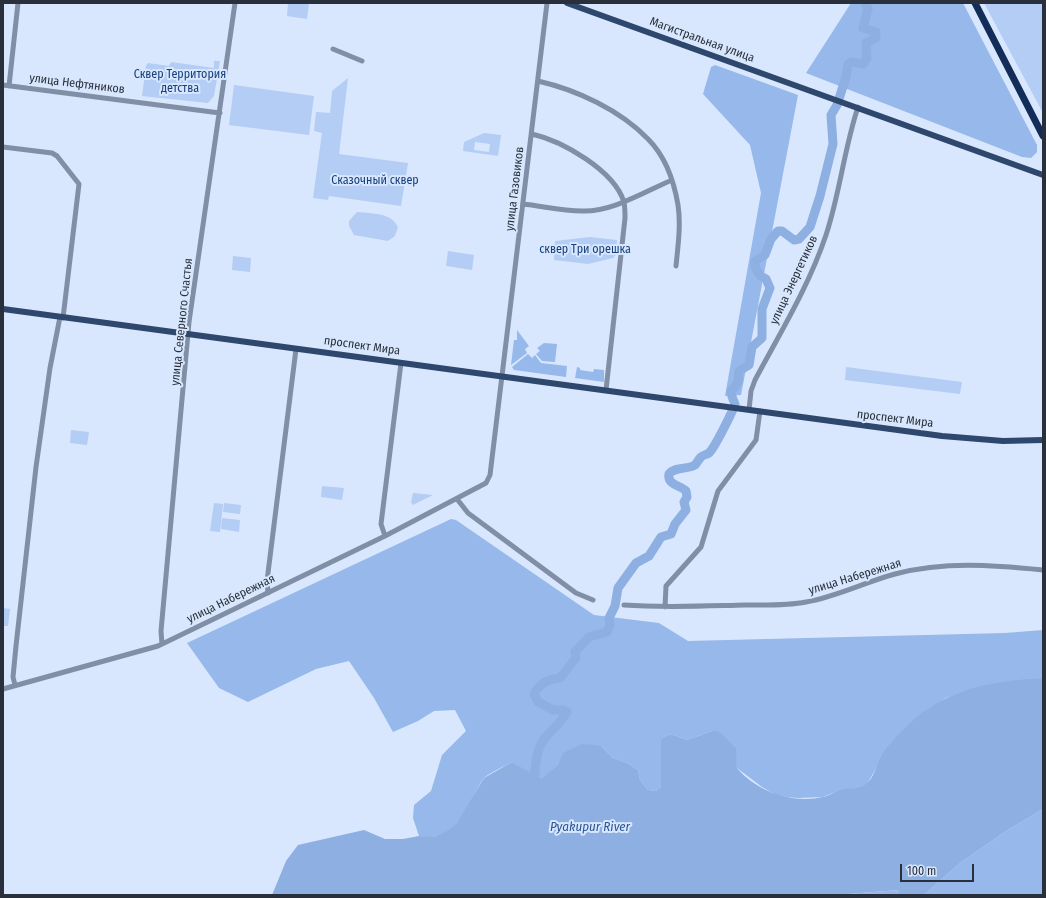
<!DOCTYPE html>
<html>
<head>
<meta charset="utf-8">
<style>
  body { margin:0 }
  #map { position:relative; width:1046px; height:898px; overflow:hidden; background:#d8e7fd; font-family:"Fira Sans Condensed",sans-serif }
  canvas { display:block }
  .frame { position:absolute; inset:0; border:4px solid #29303b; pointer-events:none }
  .scale { position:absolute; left:900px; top:864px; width:74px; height:18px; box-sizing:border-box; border:2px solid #29303b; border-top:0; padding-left:5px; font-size:12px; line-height:14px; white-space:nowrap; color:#29303b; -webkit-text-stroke:3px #d8e7fd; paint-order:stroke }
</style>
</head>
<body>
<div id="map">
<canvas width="1046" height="898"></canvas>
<div class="frame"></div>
<div class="scale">100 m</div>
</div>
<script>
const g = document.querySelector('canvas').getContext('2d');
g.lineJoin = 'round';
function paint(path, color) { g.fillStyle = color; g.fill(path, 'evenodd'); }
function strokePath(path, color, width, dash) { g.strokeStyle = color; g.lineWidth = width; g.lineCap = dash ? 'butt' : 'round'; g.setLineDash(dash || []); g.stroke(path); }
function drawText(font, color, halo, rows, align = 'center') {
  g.font = font + ' "Fira Sans Condensed",sans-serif'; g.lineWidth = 4; g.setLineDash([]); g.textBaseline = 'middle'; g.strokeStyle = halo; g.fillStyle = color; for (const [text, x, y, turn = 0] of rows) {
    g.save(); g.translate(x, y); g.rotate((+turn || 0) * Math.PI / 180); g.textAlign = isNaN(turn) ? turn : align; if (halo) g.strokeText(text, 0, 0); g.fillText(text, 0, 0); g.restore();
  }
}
paint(new Path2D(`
  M288 3H309L307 19 287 16Z
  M984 3H1043V113Z
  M214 61H220L214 96 208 103 142 96 146 66 148 63 169 66 171 62 214 68Z
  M348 78 339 154 408 163 401 206 329 196 328 200 313 198 322 133 314 131 316 112 330 113 332 91Z
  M234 85 314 96 309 135 229 125Z
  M484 133 501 135 498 156 463 151 464 142ZM475 142 490 144 489 152 474 150Z
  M357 212C372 214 391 212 398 227L395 236 388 241 354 235 349 226V221Z
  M590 237 617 240 616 255 613 258 588 264 554 260 555 241Z
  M448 251 474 255 472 270 446 266Z
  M233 256 251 258 250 272 232 270Z
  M846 367 962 382 960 394 845 380Z
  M71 430 89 432 87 445 70 443Z
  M322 486 344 488 342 500 321 497Z
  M413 493H414L433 495 413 505 411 502Z
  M214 503 223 504 220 532 210 531Z
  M224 503 241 505 240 514 223 512Z
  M222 518 240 520 239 532 221 529Z
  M3 608 10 609 8 626H3Z`), '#b3cdf5');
paint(new Path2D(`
  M851 3H963L1037 145V152L1031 158 1022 157 806 73Z
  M715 65 798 95 741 395 725 396 761 193 750 145 703 94 711 67Z
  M517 330 529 346 525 349 527 353 511 365 514 340H517Z
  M544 343 557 344 555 362 542 361 536 354 540 351 537 348Z
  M528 354 532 358 535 355 541 363 567 366 566 377 514 370 512 367Z
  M577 367 580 368V370L593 372 594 369 604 370V382L575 378Z
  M451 519 456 520 594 615 659 623 688 641 1005 633 1043 630V678L991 685 965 691 946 698 928 709 891 743 867 784 858 789 840 790 823 797 798 798 787 797 776 795 762 787 737 768 735 749 723 734 712 731 687 740C675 736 671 731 661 739V787L656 791 648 790 640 780 638 770 627 763 613 758 601 746 564 753 558 764 542 780 512 762C505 766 487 774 483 779 470 799 462 832 435 837 430 838 424 836 419 836L413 818 414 805 431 791 442 755 466 731 455 710 434 711 418 721 393 732 374 698 349 661 316 669 248 702 219 688 187 643Z
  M1043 809V895H924L960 863 1006 831Z
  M900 890 899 895H835Z`), '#96b8eb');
paint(new Path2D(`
  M1043 678V809L1006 831 960 863 924 895H899V890L835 895H272L286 861 298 845 364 830 385 839H403L419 836 435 837 449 830 457 823 484 778 512 762 542 779 558 764 563 753 582 744 601 746 613 758 627 763 638 770 640 780 648 790 656 791 661 787V739C671 731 675 736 687 740L712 731H717L723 734 736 749 737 768C757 792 793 804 823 797 829 796 834 792 840 790 849 787 856 791 866 784 874 778 877 764 882 755 891 740 914 718 929 708 962 686 1004 680 1043 678Z`), '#8dafe2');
strokePath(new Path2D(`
  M534 786C535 772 535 749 545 738 553 728 560 724 567 712L563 710H553L538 702 534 694C539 684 548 679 560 678L576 658 575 652 589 637 607 632 610 625 609 618 615 606 618 588 636 563 649 556 661 537 671 534 675 524 686 510 684 502 687 497 686 491C680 485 667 485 669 474 676 466 687 470 695 465 697 463 698 460 701 457 703 455 706 455 709 453 715 447 732 413 735 404 726 383 734 395 738 381 739 378 738 374 739 371L749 365 752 347 762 338V309L770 288 766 279C759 276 754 269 755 261L765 255 771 239 778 231H782L794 240 799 239 810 227 820 196 833 144 831 115 837 105 846 77 848 64 852 62 863 64 867 58 866 43 876 38V32L863 28 868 9 865 3`), '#8dafe2', 9);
strokePath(new Path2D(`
  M333 49 362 61
  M538 81C577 90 620 110 648 139 665 156 674 181 678 205 681 225 678 246 676 266
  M3 85 220 113
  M9 86 18 3
  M532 134C562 141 614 170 624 202 625 207 625 212 625 218L606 390
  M3 147 52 153 57 156 79 184 63 318
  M523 204C542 206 562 211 582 211 612 212 644 192 672 180
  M749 410 751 391 755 380C780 333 809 286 826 235 840 193 844 149 858 107
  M457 499 468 513 576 593 593 600
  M385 536 381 524 401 363
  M268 593 267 581 296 349
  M624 605C664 608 704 606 745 605 765 605 786 606 806 602 836 597 865 582 895 574 944 561 993 565 1043 570
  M665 607 666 586 701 547 718 491 756 440 760 411
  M162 644 161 631 189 322 235 3
  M15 685 13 677 16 646 36 467 50 368 60 317
  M3 689 158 646 385 536 486 483 490 475 547 3`), '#808fa5', 5);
strokePath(new Path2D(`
  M567 3 1043 175
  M3 309 942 436 1003 441 1043 440`), '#2e476c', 6);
strokePath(new Path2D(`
  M975 3 1043 136`), '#122e58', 7);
drawText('12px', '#29303b', '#d8e7fd', [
  ["Магистральная улица",702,40,20],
  ["улица Нефтяников",77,84,7],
  ["улица Газовиков",515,189,-83],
  ["улица Энергетиков",794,280,-65],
  ["улица Северного Счастья",182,322,-84],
  ["проспект Мира",362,346,8],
  ["проспект Мира",895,419,7],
  ["улица Набережная",855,577,-17],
  ["улица Набережная",231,599,-26]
]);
drawText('12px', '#163f7c', '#d8e7fd', [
  ["Сквер Территория",180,75],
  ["детства",180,89],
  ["Сказочный сквер",375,181],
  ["сквер Три орешка",585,250]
]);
drawText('italic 13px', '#2a5493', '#d8e7fd', [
  ["Pyakupur River",590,827]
]);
</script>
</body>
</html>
